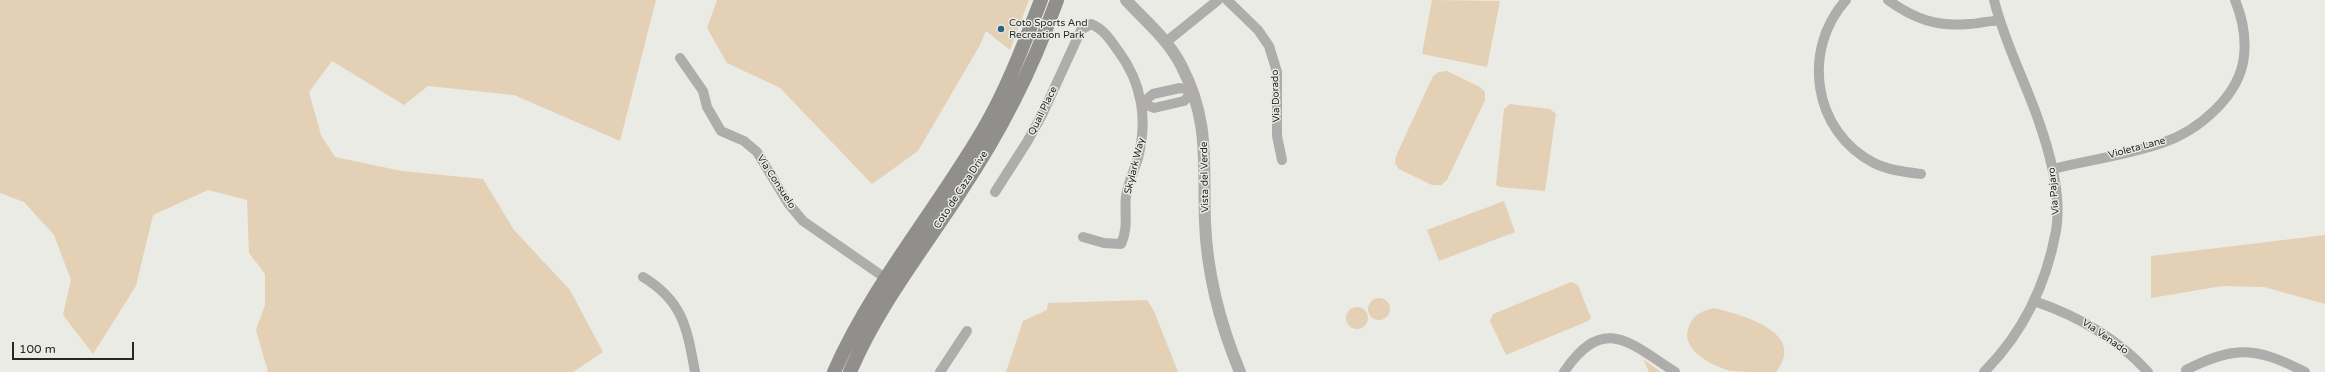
<!DOCTYPE html>
<html>
<head>
<meta charset="utf-8">
<style>
  body { margin:0 }
  #map { position:relative; width:2325px; height:372px; overflow:hidden; background:#eaebe5; font-family:"Varela Round",sans-serif }
  canvas { display:block }
  .scale { position:absolute; left:12px; top:342px; width:122px; height:18px; box-sizing:border-box; border:2px solid #262624; border-top:0; padding-left:5px; font-size:12px; line-height:14px; white-space:nowrap; color:#262624; -webkit-text-stroke:3px #eaebe5; paint-order:stroke }
</style>
</head>
<body>
<div id="map">
<canvas width="2325" height="372"></canvas>
<div class="scale">100 m</div>
</div>
<script>
const g = document.querySelector('canvas').getContext('2d');
g.lineJoin = 'round';
function paint(path, color) { g.fillStyle = color; g.fill(path, 'evenodd'); }
function strokePath(path, color, width, dash) { g.strokeStyle = color; g.lineWidth = width; g.lineCap = dash ? 'butt' : 'round'; g.setLineDash(dash || []); g.stroke(path); }
function drawText(font, color, halo, rows, align = 'center') {
  g.font = font + ' "Varela Round",sans-serif'; g.lineWidth = 3; g.setLineDash([]); g.textBaseline = 'middle'; g.strokeStyle = halo; g.fillStyle = color; for (const [text, x, y, turn = 0] of rows) {
    g.save(); g.translate(x, y); g.rotate((+turn || 0) * Math.PI / 180); g.textAlign = isNaN(turn) ? turn : align; if (halo) g.strokeText(text, 0, 0); g.fillText(text, 0, 0); g.restore();
  }
}
paint(new Path2D(`
  M0 0H656L620 141 514 95 428 86 404 105 332 61 309 92 321 135 335 157 402 171 483 179 514 230 570 290 603 352 573 372H268L256 330 265 305V274L249 253 247 200 208 190 153 215 136 286 93 354 63 315 71 280 54 235 24 202 0 193Z
  M717 0H1029L1010 50 986 31 980 45 918 151 872 184 780 88 727 63 707 28Z
  M1432 0 1500 1 1487 67 1422 54Z
  M1447 71 1480 87 1485 92V100L1447 180 1441 185H1432L1399 169 1395 163 1396 156 1433 76 1439 72Z
  M1510 104 1550 109 1556 114 1545 191 1500 187 1496 185 1504 109Z
  M1504 201 1515 232 1439 261 1427 230Z
  M2325 235V304L2264 287 2222 286 2151 298V256Z
  M1571 282 1578 285 1591 318 1588 321 1506 355 1490 321 1493 314Z
  M1368 309a11 11 0 1 1 22 0a11 11 0 1 1-22 0Z
  M1147 300 1154 311 1178 372H1006L1023 321 1047 310 1048 303Z
  M1346 318a11 11 0 1 1 22 0a11 11 0 1 1-22 0Z
  M1714 308C1743 315 1808 333 1776 372 1762 372 1743 372 1730 371 1711 365 1677 349 1690 324 1695 313 1703 311 1714 308Z
  M1643 359 1661 372H1649Z`), '#e4d0b5');
strokePath(new Path2D(`
  M1227 0 1258 30 1269 46 1277 72V136L1282 160
  M1846 0C1801 50 1813 132 1874 163 1888 170 1905 172 1921 174
  M1888 0C1914 19 1937 27 1969 24 1979 24 1989 20 1999 21
  M1166 42 1218 0
  M680 58 703 91 707 107 721 131 744 141 757 152 788 203 803 221 891 282
  M1180 88 1193 91 1184 101 1154 108 1142 103 1153 94Z
  M2053 169C2089 160 2127 155 2162 143 2198 131 2240 96 2244 56 2246 38 2242 17 2235 0
  M995 192 1027 142 1042 115 1081 30 1091 24C1104 29 1111 41 1119 52 1142 83 1148 120 1138 158 1134 171 1128 183 1126 196 1124 213 1129 227 1121 244L1104 243 1083 237
  M643 277C683 301 687 328 695 372
  M2034 301C2078 316 2116 337 2148 372
  M2186 370C2235 345 2256 347 2305 372
  M940 372 967 331
  M1564 372C1603 314 1629 342 1675 372
  M1984 372C2022 334 2046 285 2056 231 2062 195 2050 153 2038 119 2024 79 2004 41 1994 0`), '#aeadab', 10);
strokePath(new Path2D(`
  M1126 0C1145 21 1167 38 1181 65 1210 121 1203 161 1205 222 1207 274 1220 324 1240 372`), '#aeadab', 12);
strokePath(new Path2D(`
  M834 372C873 284 935 212 983 130 1007 89 1024 44 1041 0
  M850 372C877 308 921 252 959 194 1001 131 1031 72 1057 0`), '#908f8c', 14);
for (const [x, y, r, color] of [
  [1001,29,4,"#29667d"]
]) { const dot = new Path2D(); dot.arc(x, y, r, 0, 2 * Math.PI); g.fillStyle = color; g.fill(dot); strokePath(dot, '#eaebe5', 1.5); }
drawText('10px', '#262624', '#eaebe5', [
  ["Coto Sports And",1009,23],
  ["Recreation Park",1009,35]
], 'left');
drawText('10px', '#262624', '#eaebe5', [
  ["Via Dorado",1276,96,-92],
  ["Quail Place",1043,111,-64],
  ["Violeta Lane",2137,148,-15],
  ["Skylark Way",1135,166,-76],
  ["Vista del Verde",1205,177,-91],
  ["Via Consuelo",776,182,57],
  ["Coto de Caza Drive",961,190,-57],
  ["Via Pajaro",2054,191,-95],
  ["Via Venado",2105,337,35]
]);
</script>
</body>
</html>
